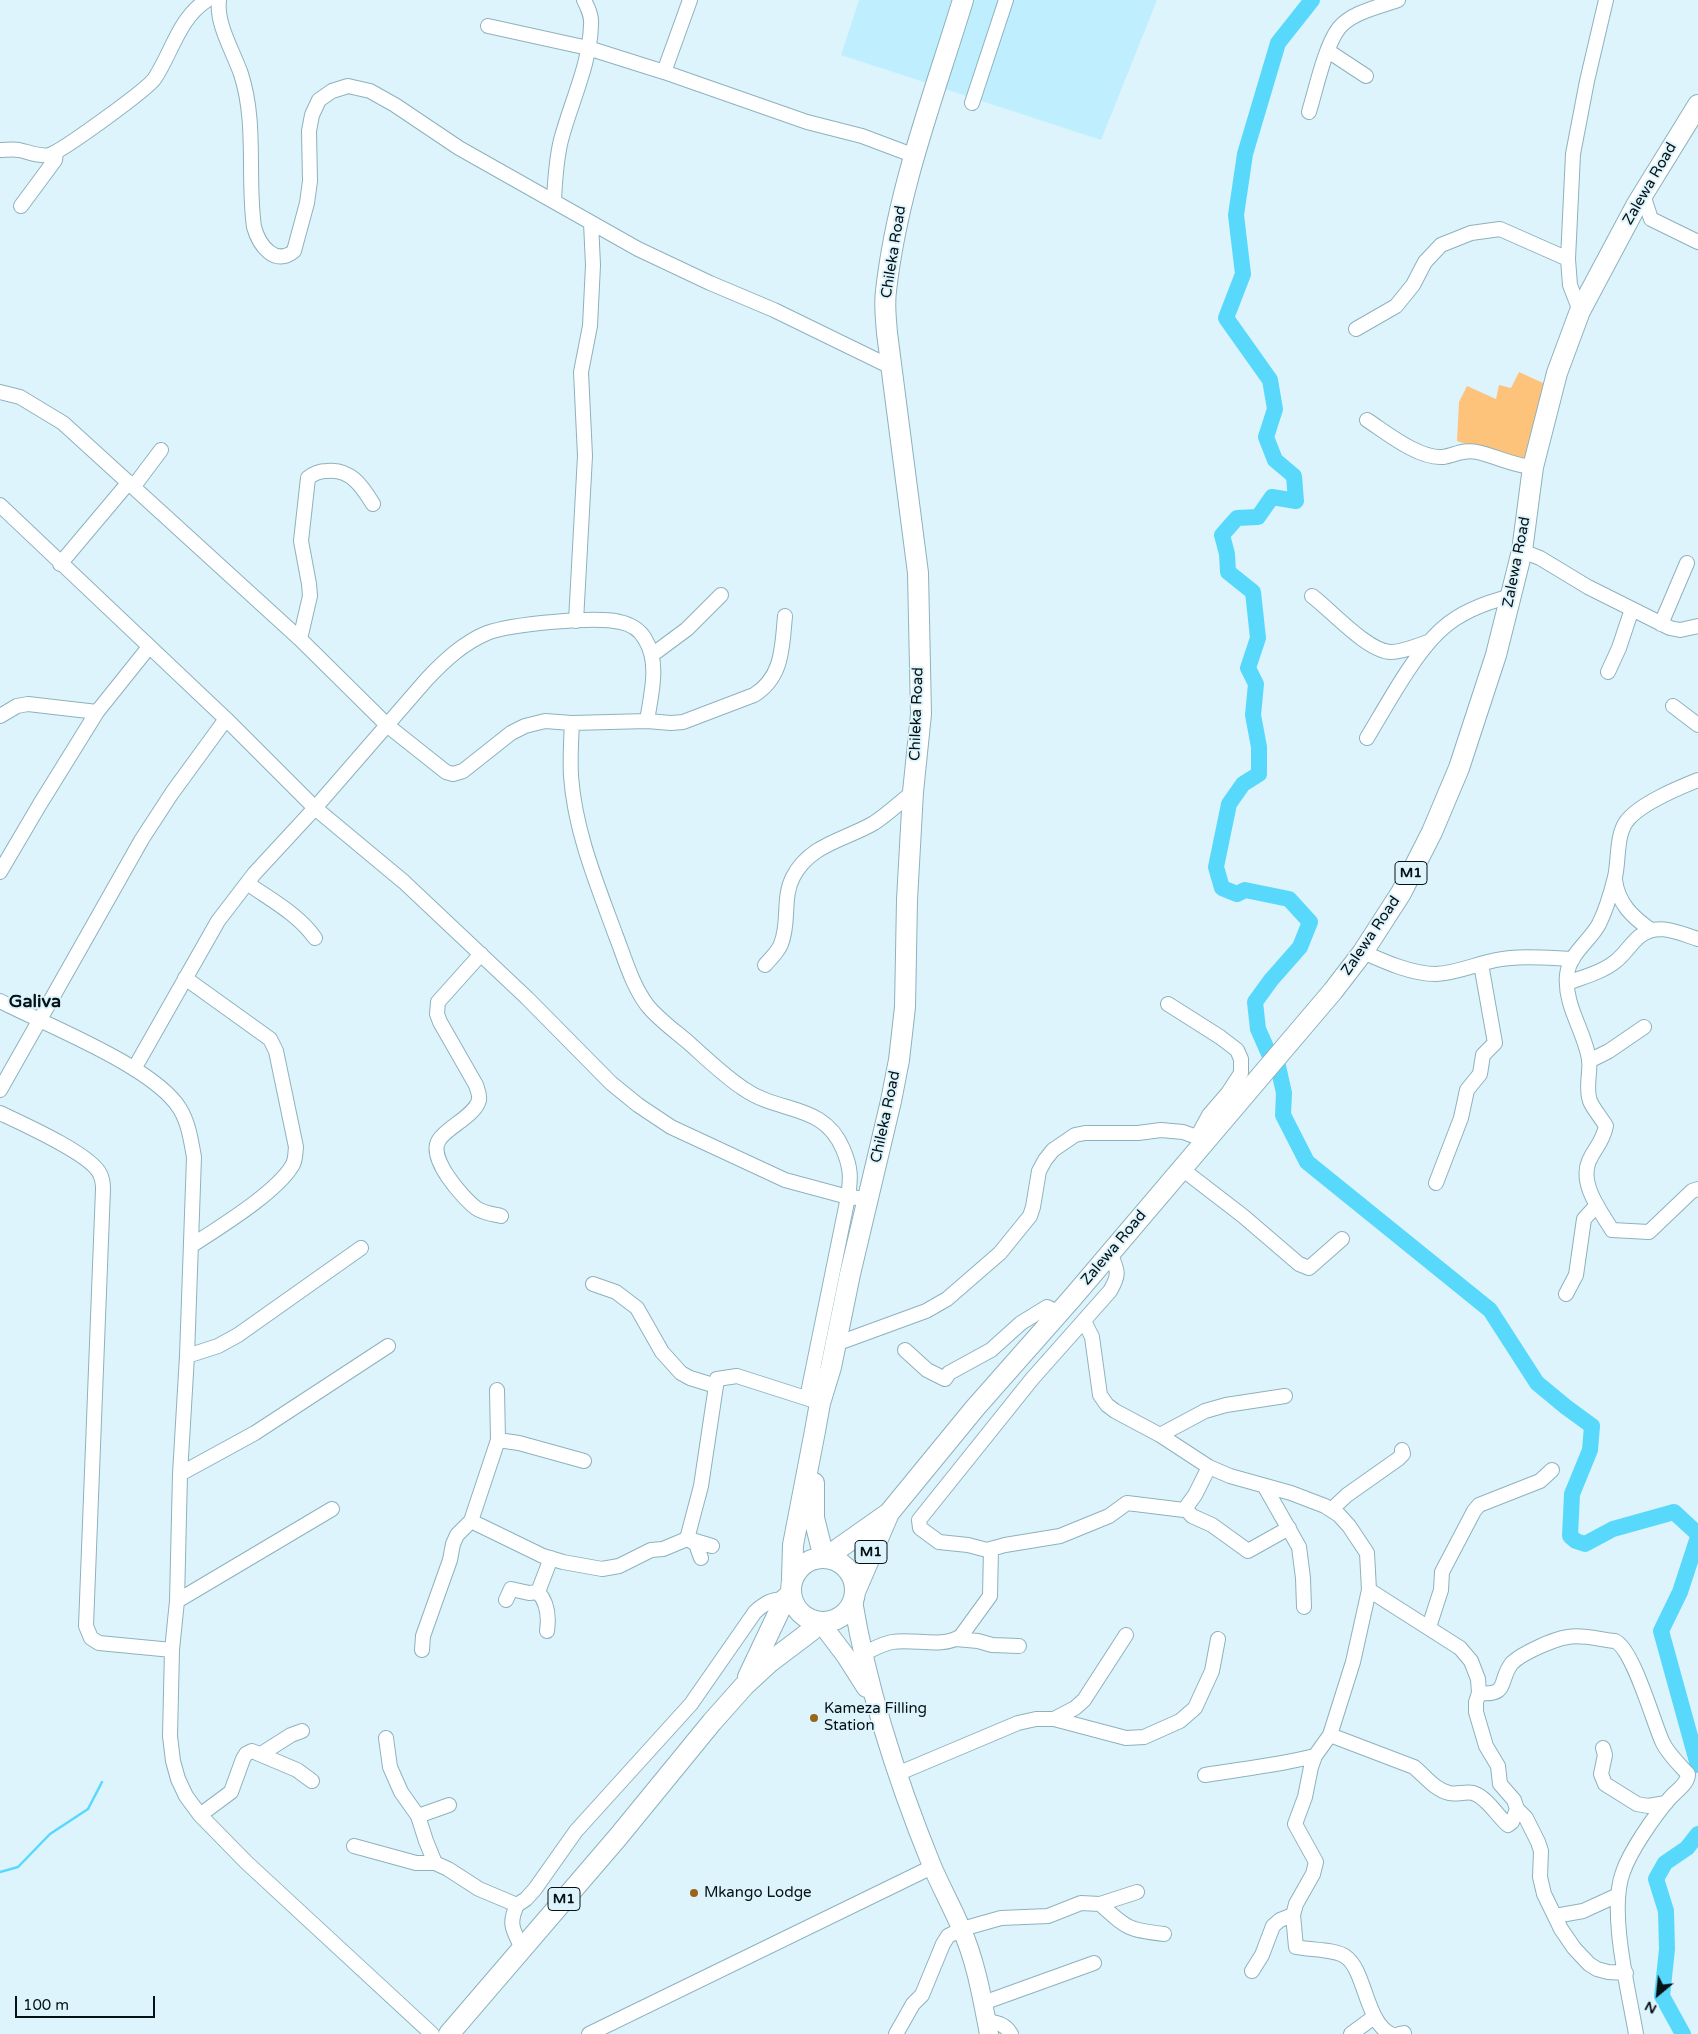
<!DOCTYPE html>
<html>
<head>
<meta charset="utf-8">
<style>
  body { margin:0 }
  #map { position:relative; width:1698px; height:2034px; overflow:hidden; background:#def4fc; font-family:"Varela Round",sans-serif }
  canvas { display:block }
  .north { position:absolute; left:1633px; top:1969px; width:50px; height:50px; -webkit-text-stroke:4px #def4fc; paint-order:stroke; rotate:208deg; font-size:14px; font-weight:700; line-height:20px; text-align:center; color:#041115 }
  .north::after { content:''; display:block; margin:auto; width:18px; height:22px; background:#041115; clip-path:polygon(50% 0,100% 100%,50% 72%,0 100%) }
  .scale { position:absolute; left:15px; top:1996px; width:140px; height:22px; box-sizing:border-box; border:2px solid #041115; border-top:0; padding-left:6px; font-size:15px; line-height:18px; white-space:nowrap; color:#041115; -webkit-text-stroke:4px #def4fc; paint-order:stroke }
</style>
</head>
<body>
<div id="map">
<canvas width="1698" height="2034"></canvas>
<div class="north">N</div>
<div class="scale">100 m</div>
</div>
<script>
const g = document.querySelector('canvas').getContext('2d');
g.lineJoin = 'round';
function paint(path, color) { g.fillStyle = color; g.fill(path, 'evenodd'); }
function strokePath(path, color, width, dash) { g.strokeStyle = color; g.lineWidth = width; g.lineCap = dash ? 'butt' : 'round'; g.setLineDash(dash || []); g.stroke(path); }
function drawText(font, color, halo, rows, align = 'center') {
  g.font = font + ' "Varela Round",sans-serif'; g.lineWidth = 4; g.setLineDash([]); g.textBaseline = 'middle'; g.strokeStyle = halo; g.fillStyle = color; for (const [text, x, y, turn = 0] of rows) {
    g.save(); g.translate(x, y); g.rotate((+turn || 0) * Math.PI / 180); g.textAlign = isNaN(turn) ? turn : align; if (halo) g.strokeText(text, 0, 0); g.fillText(text, 0, 0); g.restore();
  }
}
paint(new Path2D(`
  M859 0H1157L1101 140 841 55Z`), '#bfeffe');
paint(new Path2D(`
  M1519 372 1543 383 1545 392 1527 457 1521 462 1457 441 1459 402 1467 386 1496 399 1499 385 1511 388Z`), '#fdc37b');
strokePath(new Path2D(`
  M0 1872 18 1867 50 1834 88 1809 102 1782`), '#58d9fc', 2.5);
strokePath(new Path2D(`
  M1269 1054 1258 1029 1255 1002 1271 980 1300 947 1310 922 1289 899 1245 890 1237 894 1222 888 1216 867 1229 804 1243 784 1259 774V747L1253 715 1256 684 1248 668 1258 638 1253 592 1228 572 1227 554 1222 535 1237 518 1258 517 1272 497 1296 501 1294 476 1275 460 1266 437 1275 409 1270 380 1226 318 1243 274 1236 215 1245 154 1278 43 1312 0
  M1278 1066 1284 1093 1283 1115 1307 1162 1490 1310 1537 1383 1566 1407 1592 1426 1590 1450 1572 1494 1570 1536 1576 1541 1585 1544 1613 1529 1674 1512 1698 1534
  M1698 1537 1680 1592 1661 1631 1698 1765
  M1683 2034 1662 1996 1667 1949 1666 1911 1656 1879 1665 1863 1687 1848 1698 1834`), '#58d9fc', 16);
const minor = new Path2D(`
  M219 0C216 24 233 51 241 74 257 123 247 177 254 227 259 245 275 267 294 251L307 203 310 181 309 131 312 115 319 100 332 91 348 86 370 91 395 105 459 148 638 249 710 283 774 310 891 367
  M488 26 588 48 664 72 807 122 862 136 915 156
  M1328 51 1366 76
  M664 72 690 0
  M972 103 1006 0
  M1309 112C1316 89 1325 46 1339 28 1352 12 1379 7 1398 0
  M0 150C6 150 13 149 19 150 29 152 39 157 49 155 61 152 148 89 155 78 172 52 179 18 207 0
  M1643 195 1651 219 1698 242
  M554 200C555 180 556 160 561 140 571 102 590 64 591 25 592 16 588 8 584 0
  M21 206 55 160 56 152
  M1580 311 1570 285 1568 259 1573 154 1587 81 1606 0
  M1356 329 1396 306 1413 285 1425 262 1441 245 1471 233 1500 229 1568 259
  M0 392 20 397 63 423 300 639 388 726 446 772 453 774 463 771 511 733 525 726 545 721 572 723 647 721 671 723 683 722 754 695C783 677 782 647 785 616
  M1367 420C1387 433 1419 459 1443 457 1455 455 1464 449 1477 452 1496 456 1513 466 1533 467
  M134 486 161 450
  M0 505 226 719 315 808 404 882 527 998 611 1083 638 1105 671 1127 785 1180 848 1197 868 1199
  M1522 551 1540 558 1588 587 1670 628 1680 630 1698 626
  M60 564 129 482
  M1312 596C1331 610 1368 652 1391 652 1403 652 1416 646 1428 642
  M576 621 585 456 581 372 590 326 593 265 591 223
  M1661 624 1687 563
  M300 639 310 596 309 584 301 541 308 478C314 473 320 471 327 471 350 468 362 486 373 504
  M652 655 687 629 721 595
  M1608 672 1619 648 1632 609
  M1673 706 1698 725
  M0 716 17 706 28 704 97 712
  M572 723C571 741 570 758 571 776 575 832 597 884 616 936 625 959 632 985 647 1005 658 1019 675 1031 689 1043 707 1059 724 1076 744 1089 780 1114 824 1103 843 1149 851 1168 851 1177 848 1197L807 1398
  M1367 738C1387 705 1415 652 1443 628 1462 611 1487 602 1512 596
  M1698 780C1678 788 1639 804 1626 822 1616 837 1619 860 1615 877 1611 893 1606 910 1599 924 1590 941 1569 954 1567 975 1564 1005 1584 1030 1589 1059 1591 1072 1585 1087 1590 1101 1592 1107 1602 1119 1606 1126 1602 1144 1595 1147 1589 1161 1579 1184 1601 1212 1612 1230L1649 1232 1692 1191 1698 1189
  M0 872 40 804 97 712 149 647
  M1615 880C1618 903 1632 917 1651 930
  M247 883C271 900 298 914 315 938
  M1363 952C1385 962 1412 974 1436 974 1457 973 1476 964 1496 960 1521 955 1548 958 1573 959
  M481 954 438 1002 437 1014 440 1022 476 1085C477 1089 480 1094 479 1100 475 1116 447 1127 439 1140 427 1158 463 1198 476 1208 483 1213 492 1214 501 1216
  M765 965C771 958 778 952 781 944 790 922 782 898 793 877 810 844 845 840 874 823 888 814 900 802 913 792
  M185 978 270 1039 276 1051 296 1147C295 1154 296 1160 292 1166 276 1193 218 1228 191 1246
  M1567 983C1583 977 1603 972 1616 961 1625 954 1631 943 1640 936 1658 922 1679 933 1698 939
  M0 1001C46 1025 155 1067 180 1109 189 1124 191 1141 194 1157L187 1356 180 1474 177 1601 172 1650 170 1736 173 1761 178 1779 186 1796 200 1815 246 1862 432 2034
  M1168 1004 1220 1037 1237 1050 1241 1059V1073L1228 1093 1209 1115 1197 1137
  M1589 1061 1609 1051 1644 1027
  M134 1069 218 921 254 874 315 808 427 679C444 661 463 643 487 633 511 624 595 616 620 622 630 624 640 630 645 639 660 663 651 694 647 721
  M0 1090 142 839 172 793 226 719
  M0 1113C21 1123 91 1154 100 1174 102 1178 103 1184 103 1189L86 1626 91 1638 99 1643 172 1650
  M1182 1169 1243 1216 1299 1264 1309 1268 1342 1239
  M1436 1183 1461 1118 1467 1090 1480 1074 1483 1055 1495 1043 1481 964
  M1110 1253C1118 1271 1120 1274 1110 1291L1032 1379 919 1520 920 1528 939 1542 968 1545 987 1550 1005 1545 1060 1536 1109 1516 1127 1503 1184 1510 1195 1495 1209 1467
  M593 1284 616 1292 637 1308 662 1352 681 1373 690 1378 716 1386
  M1566 1294 1576 1275 1584 1219 1597 1205
  M1084 1321 1092 1337 1100 1395 1107 1405 1115 1411 1160 1435 1209 1467 1230 1476 1291 1493 1325 1506 1339 1515 1349 1526 1367 1553 1369 1590 1353 1662 1330 1735 1315 1756 1311 1767 1305 1797 1295 1824 1316 1862 1313 1874 1296 1904 1293 1915 1296 1947C1310 1950 1336 1949 1346 1957 1365 1970 1366 2023 1391 2034
  M844 1341 926 1311 947 1299 1000 1253 1030 1216 1033 1207 1039 1171 1045 1160 1053 1150 1075 1135 1085 1133H1138L1161 1130 1183 1132 1205 1140
  M905 1350 927 1370 945 1379 949 1373 991 1350 1021 1323 1047 1307 1059 1313
  M187 1356 218 1346 238 1335 361 1248
  M1160 1435 1205 1411 1226 1405 1285 1396
  M498 1440 519 1443 584 1461
  M180 1474 255 1433 388 1346
  M1265 1487 1299 1547 1303 1578 1304 1607
  M1186 1509 1192 1516 1212 1525 1248 1551 1289 1528
  M1331 1510 1347 1495 1398 1459 1403 1454 1402 1450
  M471 1521 543 1556 563 1562 602 1569 619 1566 651 1550 663 1549 687 1539 696 1544 701 1558
  M687 1539 701 1486 717 1379 737 1376 815 1401
  M692 1540 712 1546
  M1369 1590 1460 1648 1471 1661 1478 1679 1479 1693 1476 1702V1712L1486 1746 1498 1766 1500 1784 1514 1800 1517 1809 1526 1818 1538 1842 1541 1851 1540 1877 1544 1894 1561 1929 1574 1948 1589 1964 1597 1969 1608 1972 1626 1973
  M538 1592C548 1603 549 1617 547 1631
  M506 1600 511 1589 529 1593 538 1592 551 1558
  M177 1601 332 1509
  M1429 1627 1441 1590 1442 1572 1474 1511 1479 1505 1540 1481 1552 1470
  M956 1639 978 1641 992 1645 1019 1646
  M422 1650 423 1636 450 1560 453 1544 457 1535 471 1521 498 1440 497 1390
  M863 1654C872 1650 881 1644 892 1642 915 1638 941 1649 961 1636L990 1596 991 1549
  M1479 1693C1510 1696 1498 1680 1512 1663 1522 1653 1554 1639 1568 1637 1583 1634 1601 1640 1615 1641 1633 1649 1653 1721 1662 1741 1667 1753 1679 1764 1688 1774 1688 1784 1676 1791 1670 1798 1655 1815 1630 1851 1623 1872 1608 1911 1629 1992 1636 2034
  M1054 1719 1075 1708 1084 1700 1126 1635
  M1330 1735 1414 1767C1426 1777 1434 1789 1449 1793 1457 1795 1466 1791 1473 1793 1487 1797 1498 1817 1508 1825L1512 1822 1517 1809
  M386 1738 390 1767 401 1792 418 1816 426 1841 435 1863
  M1603 1748 1605 1755 1601 1774 1605 1784 1637 1804 1648 1806 1666 1803
  M261 1754 291 1735 302 1731
  M897 1774 1018 1723 1036 1719H1054L1126 1738 1144 1737 1180 1721 1195 1708 1212 1671 1218 1639
  M1205 1775C1242 1769 1279 1765 1315 1756
  M200 1815 231 1792 243 1759 246 1754 252 1751 297 1770 312 1781
  M418 1816 449 1805
  M354 1846 416 1863H435L448 1869 479 1889 517 1905C508 1924 513 1930 522 1948
  M1100 1904C1127 1928 1127 1930 1164 1934
  M517 1905 526 1899 535 1889 576 1831 691 1704 755 1612C765 1603 772 1599 785 1599
  M1555 1916 1583 1911 1618 1895
  M1252 1971 1262 1955 1273 1926 1280 1920 1293 1915
  M983 2003 1094 1963
  M987 2021C998 2023 1005 2024 1011 2034
  M589 2034 932 1867
  M896 2034 913 2004 922 1995 943 1944 948 1936 962 1929 1001 1918 1048 1916 1081 1903 1100 1904 1137 1892
  M1351 2034 1374 2017
  M1399 2034 1404 2033`);
const major = new Path2D(`
  M853 1601C868 1692 897 1780 932 1866 941 1887 952 1907 961 1928 976 1961 982 1998 989 2034
  M820 1622 845 1655 866 1688`);
const highway = new Path2D(`
  M814 1483V1518L824 1558
  M791 1590a32 32 0 1 1 64 0a32 32 0 1 1-64 0Z
  M825 1558 889 1513 975 1408 1073 1297 1333 991 1363 952 1401 893 1432 832 1459 768 1496 655 1522 551 1533 467 1557 373 1580 311 1637 204 1698 105
  M792 1578 793 1545 815 1431 820 1403 831 1367 850 1274 891 1101 899 1060 905 1007 907 900 913 792 921 714 918 573 887 333C886 319 884 305 886 291 897 191 934 95 963 0
  M855 1592 889 1513
  M748 1677 785 1599 791 1594
  M449 2034 618 1837 712 1722 744 1686 770 1662 811 1631 818 1622`);
strokePath(minor, '#8db2be', 16);
strokePath(major, '#8db2be', 20);
strokePath(highway, '#8db2be', 22);
strokePath(minor, '#fff', 14);
strokePath(major, '#fff', 18);
strokePath(highway, '#fff', 20);
for (const [x, y, r, color] of [
  [814,1718,5,"#986519"],
  [694,1893,5,"#986519"]
]) { const dot = new Path2D(); dot.arc(x, y, r, 0, 2 * Math.PI); g.fillStyle = color; g.fill(dot); strokePath(dot, '#def4fc', 2); }
for (const [x, y, w] of [
  [1411,873,32],
  [871,1552,32],
  [564,1899,32]
]) { const box = new Path2D(); box.roundRect(x - w / 2, y - 11.5, w, 23, 4); g.fillStyle = '#def4fc'; g.fill(box); strokePath(box, '#041115', 1); }
drawText('bold 14px', '#041115', null, [
  ["M1",1411,873],
  ["M1",871,1552],
  ["M1",564,1899]
]);
drawText('15px', '#041115', '#def4fc', [
  ["Zalewa Road",1650,184,-60],
  ["Chileka Road",894,252,-81],
  ["Zalewa Road",1517,562,-79],
  ["Chileka Road",917,714,-88],
  ["Zalewa Road",1371,936,-56],
  ["Chileka Road",886,1117,-78],
  ["Zalewa Road",1114,1248,-50]
]);
drawText('15px', '#041115', '#def4fc', [
  ["Kameza Filling",824,1709],
  ["Station",824,1726],
  ["Mkango Lodge",704,1893]
], 'left');
drawText('bold 18px', '#041115', '#def4fc', [
  ["Galiva",35,1002]
]);
</script>
</body>
</html>
